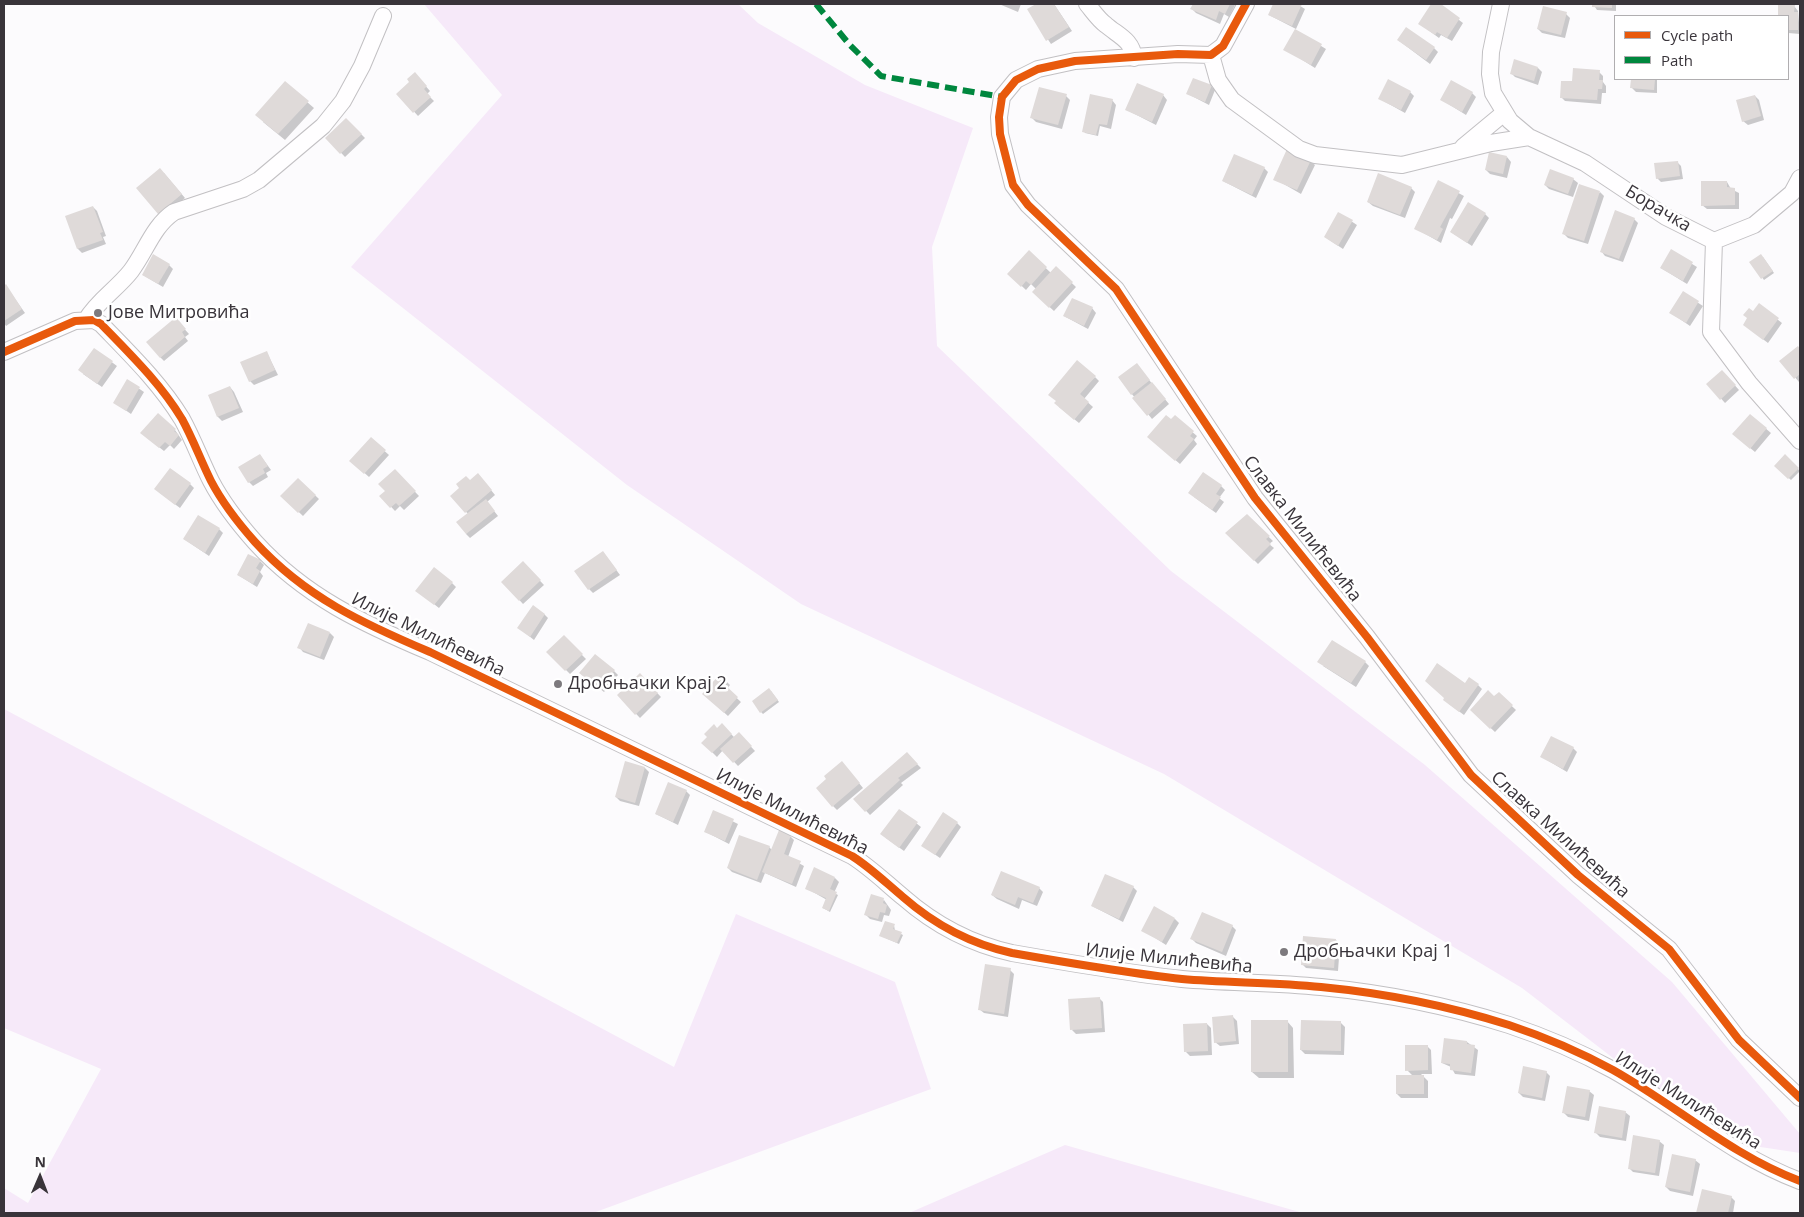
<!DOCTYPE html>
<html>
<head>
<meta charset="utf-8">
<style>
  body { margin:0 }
  #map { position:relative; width:1804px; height:1217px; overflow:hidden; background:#fcfbfd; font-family:"Open Sans",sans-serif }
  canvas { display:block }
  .frame { position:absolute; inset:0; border:5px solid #39343a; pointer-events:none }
  .legend { position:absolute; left:1614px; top:15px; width:175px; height:65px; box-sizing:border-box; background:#fff; border:1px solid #b0aeb0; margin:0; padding:6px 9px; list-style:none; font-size:15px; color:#39343a }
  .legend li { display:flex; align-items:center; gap:10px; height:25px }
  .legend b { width:25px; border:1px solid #b0aeb0 }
  .north { position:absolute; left:15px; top:1152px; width:50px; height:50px; -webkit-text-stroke:4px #fff; paint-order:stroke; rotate:1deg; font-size:14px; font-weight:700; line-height:20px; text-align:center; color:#39343a }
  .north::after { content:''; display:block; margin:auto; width:18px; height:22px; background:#39343a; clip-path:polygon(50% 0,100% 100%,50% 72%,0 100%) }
</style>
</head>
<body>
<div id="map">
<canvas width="1804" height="1217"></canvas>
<div class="frame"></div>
<ul class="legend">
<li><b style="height:6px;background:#e8590c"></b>Cycle path</li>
<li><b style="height:6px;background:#00873e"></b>Path</li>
</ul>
<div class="north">N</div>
</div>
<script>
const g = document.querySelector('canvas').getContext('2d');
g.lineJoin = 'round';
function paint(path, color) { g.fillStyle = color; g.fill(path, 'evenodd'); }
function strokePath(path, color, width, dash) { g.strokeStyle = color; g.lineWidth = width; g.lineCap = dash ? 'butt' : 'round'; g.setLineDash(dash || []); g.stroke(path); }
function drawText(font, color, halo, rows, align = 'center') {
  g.font = font + ' "Open Sans",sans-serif'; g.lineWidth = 5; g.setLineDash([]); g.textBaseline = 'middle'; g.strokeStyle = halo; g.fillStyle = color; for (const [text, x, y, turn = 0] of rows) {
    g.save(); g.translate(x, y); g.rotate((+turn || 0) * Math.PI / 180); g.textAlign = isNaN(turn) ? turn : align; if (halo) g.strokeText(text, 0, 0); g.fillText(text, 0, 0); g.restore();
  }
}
paint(new Path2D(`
  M424 4H738L758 23 865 85 973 128 932 247 937 346 1171 571 1425 765 1672 982 1800 1134V1153L1721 1141 1522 988 1164 774 801 604 627 485 351 267 502 95Z
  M4 709 674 1067 736 914 895 982 931 1089 593 1213H4V1188L28 1203 101 1069 4 1028Z
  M1065 1145 1303 1213H909Z`), '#f6e9f9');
paint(new Path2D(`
  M999 4H1021L1018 12Z
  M1038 4H1054L1072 31 1051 44 1028 10Z
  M1194 4H1234L1235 5 1229 17 1224 14 1220 24 1196 13 1192 9Z
  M1274 4H1297L1305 9 1296 29 1269 15Z
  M1433 4H1438L1463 23 1452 41 1441 35 1439 38 1420 24Z
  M1593 4H1616V11L1597 10Z
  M1779 6H1794L1798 11 1800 34 1788 33V16H1779Z
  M1566 14 1570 18 1565 38 1542 33 1538 29Z
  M1295 30 1326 49 1315 68 1285 49Z
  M1398 40 1434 48 1438 52 1430 64Z
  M1538 68 1542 72 1538 85 1515 77 1511 73Z
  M1599 72 1603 76V82L1606 86V93H1602L1601 104 1565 101 1561 97 1573 83Z
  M415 74 430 91 427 94 434 101 418 116 398 94 411 82Z
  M1632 79H1657V93L1636 92 1632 88Z
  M285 83 314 108 285 140 263 122Z
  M1211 86 1215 90 1209 105 1188 94Z
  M1410 92 1414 96 1405 113 1380 99Z
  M1472 93 1476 97 1466 115 1442 100Z
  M1163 95 1167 100 1156 125 1127 110Z
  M1066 96 1070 100 1062 129 1036 122 1032 118Z
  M1755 96 1759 100 1764 120 1748 125 1743 121Z
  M1112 100 1116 105 1111 129 1100 126 1098 136 1085 133 1084 131Z
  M346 119 365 138 345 157 327 138Z
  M1507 157 1511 162 1507 178 1490 174 1486 170Z
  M1310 161 1315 165 1301 194 1275 179Z
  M1677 162 1681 166 1683 179 1661 182 1657 178Z
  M1264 168 1268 172 1256 198 1223 181Z
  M164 173 185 198 163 217 159 213Z
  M1573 179 1578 183 1573 197 1549 189 1545 185Z
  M1438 182 1464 196 1452 219 1450 218 1441 243 1415 228Z
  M1727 182 1731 189 1739 193V209H1707L1702 205Z
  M1411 188 1415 192 1405 218 1373 206 1368 202Z
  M1600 192 1604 196 1588 244 1568 238 1564 234Z
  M93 207 97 211 106 236 103 237 106 244 82 253 78 249 66 217Z
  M1339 213 1357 225 1343 249 1325 237Z
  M1485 214 1489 218 1472 246 1451 232Z
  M1634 219 1638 223 1623 262 1605 256 1601 251Z
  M1671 251 1697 267 1687 284 1661 268Z
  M1029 252 1051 273 1056 268 1076 287 1054 311 1033 292 1036 289 1031 284 1026 290 1009 274Z
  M1763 257 1774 273 1764 280 1751 262Z
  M169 265 173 269 163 287 143 275Z
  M6 286 25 313 6 326 4 323V287Z
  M1683 293 1703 306 1690 326 1671 313Z
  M1759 305 1782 323 1768 343 1748 328V319Z
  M1092 308 1096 313 1088 329 1064 316Z
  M179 323 189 334 185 337 188 341 164 361 160 357Z
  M1798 348 1800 351 1799 382 1781 361Z
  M94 349 117 366 102 387 83 374Z
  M267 353 278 375 254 385 250 381Z
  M1140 369 1169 404 1152 419 1119 378Z
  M1722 371 1739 390 1725 403 1708 384Z
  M1095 377 1099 381 1084 399 1093 407 1079 423 1059 407Z
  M128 381 144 392 131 414 115 403Z
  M230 387 234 392 243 412 222 421 218 417 209 396Z
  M1750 415 1771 433 1755 452 1738 438Z
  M1175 417 1197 436 1194 440 1197 444 1180 464 1153 441Z
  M175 430 182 440 174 449 170 445 164 451 146 437Z
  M371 439 389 455 369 477 351 461Z
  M260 455 271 470 266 473 268 477 253 486 249 482Z
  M1785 456 1800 471 1791 480 1776 466Z
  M395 471 419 496 404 510 400 506 395 511 381 496 386 491Z
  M298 479 319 499 303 516 282 496Z
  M482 479 495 495 487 502 498 516 470 538 466 534 468 514 452 496 470 481Z
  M190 484 194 488 180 508 160 493Z
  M1221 486 1225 490 1219 498 1224 502 1216 513 1194 497Z
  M1247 516 1273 541 1269 544 1274 548 1258 564 1227 533Z
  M219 529 223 533 209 556 184 539Z
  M603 552 620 575 593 593 589 589Z
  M260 561 264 565 260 572 263 576 257 587 238 575Z
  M523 563 544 585 523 604 503 582Z
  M452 583 456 587 439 608 421 594Z
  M544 614 548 618 534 640 519 628Z
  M330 633 334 637 324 660 303 652 299 647Z
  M564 637 586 659 570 674 548 652Z
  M1365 662 1369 666 1356 687 1323 666Z
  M614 671 618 675 604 692 585 677Z
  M640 675 661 697 640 718 618 695Z
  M720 675 730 685 727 689 741 702 728 716 708 698Z
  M1465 685H1478L1482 689 1464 715 1449 704Z
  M771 691 779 702 763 714 761 712Z
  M1499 694 1516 710 1495 732 1471 710Z
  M722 725 735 738 739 734 755 751 738 766 723 750 717 757 703 743Z
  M1573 748 1577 752 1567 772 1542 757Z
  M907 754 921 768 901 783 903 785 870 815 855 799Z
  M626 763 645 768 649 772 639 806 620 801 616 797Z
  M846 767 863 788 837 810 833 806Z
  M686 791 690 795 678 825 656 814Z
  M900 810 921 827 904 851 886 838Z
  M714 812 738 824 729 844 706 832Z
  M957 823 961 827 940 858 927 849Z
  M790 836 794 840 788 857 804 866 796 887 765 873 761 883 732 872 728 868 769 847 772 850Z
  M835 878 839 882 834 893 838 895 830 912 823 908 827 900 806 888Z
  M1133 887 1137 891 1123 922 1092 906Z
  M1039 888 1043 892 1037 906 1022 900 1019 909 997 899 992 895Z
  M884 900 891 910 889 916 884 915 882 922 870 919 866 915Z
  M1175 919 1179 923 1166 945 1143 930Z
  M894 925 895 931 903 935 899 944 881 936Z
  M1232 926 1236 930 1226 956 1196 943 1192 939Z
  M1336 940 1340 944 1338 971 1306 968 1302 964Z
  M1010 970 1014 974 1008 1017 984 1013 979 1009Z
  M1099 998 1103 1002 1105 1032 1076 1034 1072 1030Z
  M1233 1017 1237 1021 1239 1044 1220 1046 1215 1042Z
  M1287 1021 1293 1028 1294 1078H1259L1252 1072Z
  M1341 1023 1345 1027 1344 1055 1305 1054 1301 1050Z
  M1207 1024 1211 1028 1212 1055 1190 1056 1186 1052Z
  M1467 1042 1478 1050 1475 1076 1455 1074 1451 1067 1442 1063Z
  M1427 1046 1431 1050 1432 1074H1421L1428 1081V1098H1401L1397 1094 1413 1076 1407 1070Z
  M1546 1072 1550 1076 1545 1101 1523 1097 1519 1093Z
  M1589 1091 1594 1095 1589 1121 1568 1117 1564 1113Z
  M1625 1112 1630 1116 1626 1141 1600 1137 1596 1133Z
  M1659 1141 1664 1145 1659 1176 1633 1172 1629 1168Z
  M1695 1160 1700 1164 1693 1196 1670 1191 1666 1187Z
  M1702 1191 1731 1197 1735 1201 1733 1213H1698Z`), '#0003');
paint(new Path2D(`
  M1036 4H1054L1069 27 1046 41 1027 9Z
  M1193 4H1230L1225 14 1219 11 1216 20 1190 9Z
  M1273 4H1302L1292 26 1268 15Z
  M1431 4H1441L1460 18 1447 38 1437 32 1435 35 1418 24Z
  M1592 4H1612V8L1592 7Z
  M1778 5H1795L1794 12H1798V30H1788V16H1778Z
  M1543 6 1567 12 1561 35 1537 29Z
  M1406 27 1435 47 1426 60 1397 40Z
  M1295 29 1322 44 1311 65 1283 50Z
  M1514 59 1538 67 1534 81 1510 74Z
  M1573 68 1600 70 1599 80H1603L1602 89H1598L1597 100 1560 98 1561 81H1572Z
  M415 72 427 86 424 89 431 97 413 113 396 94 409 82 407 79Z
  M1193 78 1212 85 1205 102 1186 94Z
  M1388 79 1411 91 1401 110 1378 99Z
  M1631 79H1655L1654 90 1630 88Z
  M1451 80 1473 92 1462 112 1440 100Z
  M285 81 309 101 278 134 255 115Z
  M1137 83 1164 94 1152 122 1125 110Z
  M1039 87 1067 94 1058 125 1030 118Z
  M1090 94 1113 99 1107 125 1099 124 1096 135 1082 132Z
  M1755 95 1761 116 1742 122 1736 100Z
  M346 118 362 134 340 154 325 138Z
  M1287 149 1311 160 1297 190 1273 180Z
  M1489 152 1507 156 1503 174 1485 170Z
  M1234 154 1265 167 1252 195 1222 181Z
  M1678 161 1680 176 1656 179 1654 163Z
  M160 168 182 194 158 214 136 188Z
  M1550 169 1574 178 1568 194 1544 185Z
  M1378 173 1412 187 1400 215 1367 202Z
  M1438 180 1460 191 1440 227 1443 229 1437 240 1414 229Z
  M1701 181H1727V187L1735 188V205L1701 206Z
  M1579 184 1600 191 1584 241 1562 234Z
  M1468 202 1486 213 1467 243 1450 232Z
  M93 206 103 232 100 233 103 240 77 249 65 216Z
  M1615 210 1635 218 1619 259 1600 252Z
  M1338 212 1353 220 1338 246 1324 237Z
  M1671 249 1693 262 1683 281 1660 268Z
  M1029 250 1047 267 1031 285 1026 281 1021 287 1007 274Z
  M153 254 170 264 158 284 142 275Z
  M1761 254 1773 271 1761 279 1749 262Z
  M1056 266 1073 282 1049 308 1032 292Z
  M6 284 22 309 4 321V286Z
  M1683 291 1699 301 1686 323 1669 313Z
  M1072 298 1093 307 1084 326 1063 316Z
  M1759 303 1779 318 1763 340 1743 325 1747 318 1743 315 1749 308 1753 311Z
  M176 317 186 329 182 332 185 337 160 358 146 342Z
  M1798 346 1800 349V374L1794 379 1779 361Z
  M94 348 113 361 97 384 78 370Z
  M267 351 275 370 249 382 240 362Z
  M1077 360 1096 376 1080 394 1089 402 1074 420 1054 403 1056 401 1048 395Z
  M1137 363 1150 380 1131 395 1118 377Z
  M1722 370 1736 385 1720 400 1706 384Z
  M127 379 140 387 126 411 113 403Z
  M1152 382 1166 399 1147 416 1132 398Z
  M230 386 239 408 217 417 208 395Z
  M158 413 176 429 174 431 179 435 170 446 165 442 159 448 140 433Z
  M1750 414 1767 428 1750 449 1732 434Z
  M1166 415 1171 419 1175 415 1194 431 1190 436 1194 439 1175 461 1147 437Z
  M371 437 386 450 364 474 349 461Z
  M260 454 268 466 263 469 265 473 248 483 238 467Z
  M1785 454 1799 468 1788 479 1774 466Z
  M170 468 191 483 175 505 154 489Z
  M395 469 416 491 399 506 396 503 390 508 379 496 385 491 378 484Z
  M1203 472 1222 485 1216 494 1221 497 1212 510 1188 493Z
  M478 473 492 490 465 513 450 496 459 488 456 484 466 476 470 480Z
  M298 478 316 495 298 513 280 496Z
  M486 499 495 511 466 534 456 522Z
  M1247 514 1270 536 1266 539 1271 544 1254 561 1225 533Z
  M198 515 220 528 205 553 183 539Z
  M603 551 617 570 588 590 574 571Z
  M248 554 261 560 256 568 260 571 253 584 237 575Z
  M523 561 541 580 519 601 501 582Z
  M434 567 453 582 434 605 415 591Z
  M533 605 545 614 530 637 517 628Z
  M308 623 330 632 320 657 297 648Z
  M564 635 583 654 565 671 546 652Z
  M1332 640 1366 661 1351 683 1317 662Z
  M595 654 615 670 599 689 579 673Z
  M1437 663 1465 683 1469 677 1479 684 1459 712 1443 700 1444 698 1425 681Z
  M640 673 658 693 635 715 617 695Z
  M720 674 727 680 724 684 738 697 724 713 702 694Z
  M769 688 778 700 760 713 752 701Z
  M1488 690 1494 696 1499 692 1513 705 1490 729 1470 710Z
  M722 723 732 734 712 753 701 743 707 737 704 734 714 724 717 728Z
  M739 732 752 746 733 763 720 749Z
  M1551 736 1574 747 1563 769 1540 757Z
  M907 752 918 764 898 778 900 780 865 812 853 799Z
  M625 761 645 767 635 803 615 797Z
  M842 761 860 783 832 807 816 788 826 779 824 776Z
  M668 782 687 790 673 822 655 814Z
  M899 809 918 822 899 848 880 834Z
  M713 810 734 819 725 841 704 832Z
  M943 812 958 822 935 855 921 846Z
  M779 830 791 835 784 854 801 861 792 884 762 872Z
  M739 835 770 846 757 880 727 868Z
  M814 867 835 877 830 889 837 892 829 911 822 908 826 898 805 889Z
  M1001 871 1040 887 1033 903 1018 897 1015 905 991 895Z
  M1105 874 1134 886 1119 919 1091 906Z
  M871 894 884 898 883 903 887 905 885 913 880 912 878 919 864 915Z
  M1154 906 1175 918 1162 942 1141 931Z
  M1202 912 1233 925 1222 952 1190 939Z
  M885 921 895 924 893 929 902 932 897 943 879 936Z
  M1303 936 1336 939 1334 968 1301 965Z
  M985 964 1011 968 1004 1014 978 1010Z
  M1100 997 1102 1028 1070 1030 1068 999Z
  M1233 1015 1236 1041 1214 1043 1212 1017Z
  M1251 1020H1288V1072H1251Z
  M1301 1020 1341 1021V1051L1300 1050Z
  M1207 1023 1208 1051 1184 1052 1183 1024Z
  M1444 1038 1467 1041V1044L1475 1045 1471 1073 1450 1070V1064L1441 1063Z
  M1405 1045H1428V1070L1405 1071Z
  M1523 1066 1547 1071 1542 1098 1518 1093Z
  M1396 1075H1424V1094H1396Z
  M1567 1086 1590 1090 1585 1117 1562 1113Z
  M1599 1106 1626 1111 1622 1138 1594 1133Z
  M1633 1135 1660 1140 1655 1173 1628 1169Z
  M1672 1154 1696 1159 1690 1192 1665 1187Z
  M1702 1189 1732 1196 1728 1213H1696Z`), '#dfdad9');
const street = new Path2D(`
  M1087 4C1093 11 1098 19 1106 25 1119 36 1132 40 1134 58
  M1246 4 1223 46 1211 55 1178 54 1075 61 1038 69 1016 80 1002 97 999 117 1000 134 1013 185 1028 205 1116 289 1255 498 1367 637 1471 775 1578 875 1669 949 1739 1040 1800 1098
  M1501 4 1491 52 1490 74 1493 93 1510 121 1529 137 1585 163 1666 217 1714 241
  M1211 55 1218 80 1232 100 1299 149 1315 155 1402 165 1491 143 1529 137
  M1463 147 1504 113
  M1714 241 1711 332 1749 383 1800 441
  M1714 241 1754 225 1792 193 1800 178
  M86 320C98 300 117 289 131 271 146 251 153 226 174 212L243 189 259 180 323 126 343 101 362 66 383 16
  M4 352 75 321 94 320 101 324C130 354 160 383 182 419 193 439 201 461 211 481 222 502 239 524 255 542 305 597 364 624 430 652L852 856C871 868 886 883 903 897 935 925 971 944 1012 953 1069 963 1126 973 1182 979 1228 983 1275 982 1321 987 1383 993 1449 1006 1509 1025 1545 1037 1580 1052 1613 1070 1677 1106 1731 1155 1800 1181`);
strokePath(street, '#c2c0c3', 18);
strokePath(street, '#fffeff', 16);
strokePath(new Path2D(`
  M816 4 849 44 881 76 1002 97`), '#00873e', 6, [12, 6]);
strokePath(new Path2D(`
  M1246 4 1223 46 1211 55 1178 54 1075 61 1038 69 1016 80 1002 97 999 117 1000 134 1013 185 1028 205 1116 289 1255 498 1367 637 1471 775 1578 875 1669 949 1739 1040 1800 1098
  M4 352 75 321 94 320 101 324C130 354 160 383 182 419 193 439 201 461 211 481 222 502 239 524 255 542 305 597 364 624 430 652L852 856C871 868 886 883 903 897 935 925 971 944 1012 953 1069 963 1126 973 1182 979 1228 983 1275 982 1321 987 1383 993 1449 1006 1509 1025 1545 1037 1580 1052 1613 1070 1677 1106 1731 1155 1800 1181`), '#e8590c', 8);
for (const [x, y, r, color] of [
  [98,313,5,"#7d7a7e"],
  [558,684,5,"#7d7a7e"],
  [1284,952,5,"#7d7a7e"]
]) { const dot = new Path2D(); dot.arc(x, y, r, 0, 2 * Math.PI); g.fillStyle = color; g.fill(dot); strokePath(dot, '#fff', 2); }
drawText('18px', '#39343a', '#fff', [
  ["Борачка",1658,209,31],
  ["Славка Милићевића",1302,529,52],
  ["Илије Милићевића",428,635,26],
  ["Илије Милићевића",792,812,27],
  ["Славка Милићевића",1560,835,42],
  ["Илије Милићевића",1169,959,6],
  ["Илије Милићевића",1688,1101,32]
]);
drawText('18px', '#39343a', '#fff', [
  ["Јове Митровића",108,313],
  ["Дробњачки Крај 2",568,684],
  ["Дробњачки Крај 1",1294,952]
], 'left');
</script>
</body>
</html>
